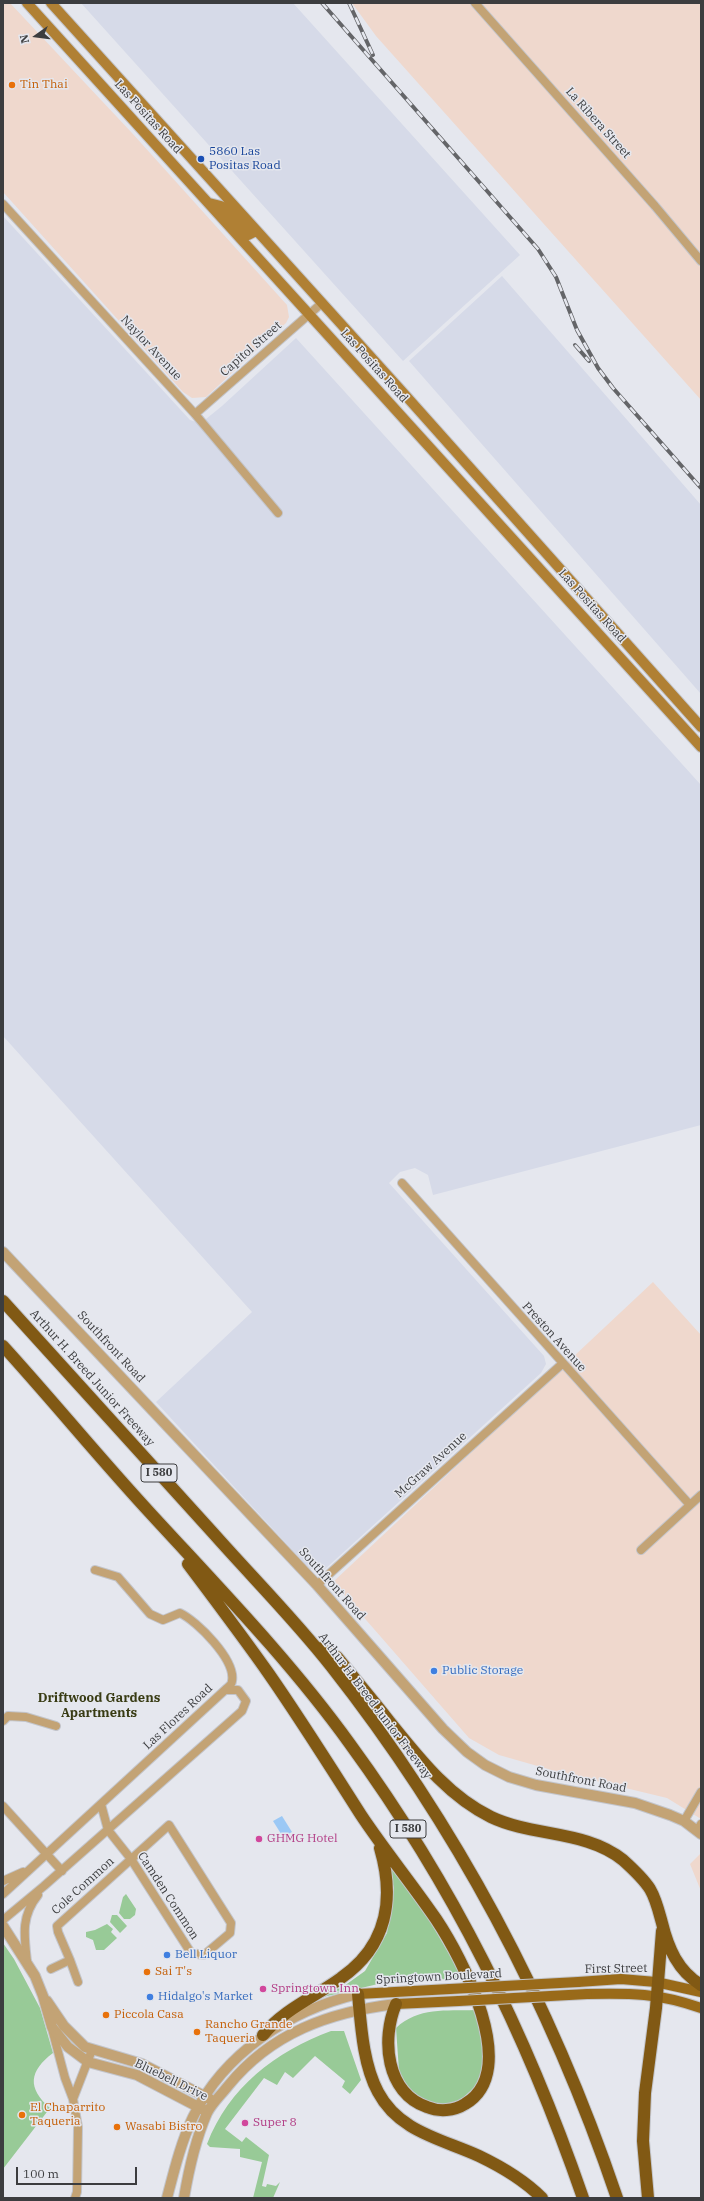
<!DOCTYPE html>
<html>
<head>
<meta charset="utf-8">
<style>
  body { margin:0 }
  #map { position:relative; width:704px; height:2201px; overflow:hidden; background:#e5e7ee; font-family:"IBM Plex Serif",serif }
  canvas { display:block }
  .frame { position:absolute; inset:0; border:4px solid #3c3d3f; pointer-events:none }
  .north { position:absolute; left:16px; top:16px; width:40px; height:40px; -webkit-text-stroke:3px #e5e7ee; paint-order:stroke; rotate:256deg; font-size:11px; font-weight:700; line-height:16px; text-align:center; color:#3c3d3f }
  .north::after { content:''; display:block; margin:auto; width:14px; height:18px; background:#3c3d3f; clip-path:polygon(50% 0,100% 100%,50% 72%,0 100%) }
  .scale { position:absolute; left:16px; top:2167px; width:121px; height:18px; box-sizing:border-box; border:2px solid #3c3d3f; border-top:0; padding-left:5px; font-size:12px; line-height:14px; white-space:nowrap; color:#3c3d3f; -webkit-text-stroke:3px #e5e7ee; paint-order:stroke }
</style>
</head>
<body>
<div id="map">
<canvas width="704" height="2201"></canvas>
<div class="frame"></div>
<div class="north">N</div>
<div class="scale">100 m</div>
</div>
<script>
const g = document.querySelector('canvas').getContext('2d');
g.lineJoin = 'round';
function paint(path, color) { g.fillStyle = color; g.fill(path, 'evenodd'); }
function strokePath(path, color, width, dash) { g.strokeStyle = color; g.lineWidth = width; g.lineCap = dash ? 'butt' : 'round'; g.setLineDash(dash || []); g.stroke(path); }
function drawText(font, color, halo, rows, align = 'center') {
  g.font = font + ' "IBM Plex Serif",serif'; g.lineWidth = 3; g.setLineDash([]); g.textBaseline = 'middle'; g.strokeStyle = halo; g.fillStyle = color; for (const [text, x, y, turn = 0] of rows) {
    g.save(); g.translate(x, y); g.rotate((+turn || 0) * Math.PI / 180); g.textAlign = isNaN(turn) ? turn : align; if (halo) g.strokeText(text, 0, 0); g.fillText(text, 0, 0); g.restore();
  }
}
paint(new Path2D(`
  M3 3H10L132 133 287 305 289 317 286 323 206 397 192 398 183 392 3 192Z
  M352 3H701V400L376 36Z
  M653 1282 701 1335V1819L667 1798 555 1771 499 1755 469 1738 333 1582Z
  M701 1853V1891L690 1864Z`), '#efd8cd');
paint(new Path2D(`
  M81 3H293L520 255 403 361Z
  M3 216 190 420 196 422 206 419 222 406 296 338 701 785V1125L433 1195 428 1175 415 1168 400 1172 389 1183 544 1356 546 1364 541 1373 324 1570 311 1569 306 1565 156 1402 252 1312 3 1036Z
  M502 276 701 505V694L409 361Z`), '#d6dae8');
paint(new Path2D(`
  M383 1850 427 1916 463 1978 378 1984 319 1998 344 1986 365 1971 387 1933 394 1888Z
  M126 1894 136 1909 135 1915 130 1919H124L119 1913 123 1897Z
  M112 1915H117L127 1926 120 1933 110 1922Z
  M107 1924 113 1929 111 1932 117 1938 104 1950H96L93 1940 86 1937V1932L95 1930Z
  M3 1943 14 1959 40 2008 53 2053C29 2071 27 2088 50 2108L3 2169Z
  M475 2010 485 2047 483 2073 477 2085 456 2104 442 2107 427 2104 405 2086 399 2071 396 2028C418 2007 446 2011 475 2010Z
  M331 2031H344L361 2080 350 2094 342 2087 345 2081 315 2056 293 2078 285 2072 277 2085 264 2078 225 2129 242 2142 246 2137 269 2155 262 2186 266 2187 267 2184 276 2186 280 2182 273 2198H253L262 2162 240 2157V2149L210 2147 207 2144C229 2087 275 2052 331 2031Z`), '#98ca97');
paint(new Path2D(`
  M282 1816 292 1832 283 1837 273 1821Z`), '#9bc8f5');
const minor = new Path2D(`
  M475 3 655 206 701 261
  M3 204 195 414 278 513
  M195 414 322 303
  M402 1183 690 1505
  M641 1550 701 1495
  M95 1570 118 1577 150 1614 163 1620 180 1613C197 1621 236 1660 232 1681 232 1685 228 1687 225 1690
  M317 1585 562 1364
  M3 1721 8 1716 26 1717 56 1726
  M3 1806 62 1871
  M684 1821 701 1792
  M697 1831 701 1824
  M3 1881 23 1872
  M3 1894 225 1690H238L246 1701 242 1711 44 1886 3 1920
  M70 1960 78 1982
  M27 1961C24 1935 21 1916 38 1895
  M51 1969 70 1960 58 1932 57 1926 169 1825 231 1923 230 1933 204 1955 191 1953 131 1859 108 1830 101 1804
  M52 2029 65 2078 73 2099 78 2127 77 2192 75 2198
  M73 2099 92 2050`);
const tertiary = new Path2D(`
  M3 1252 317 1585 443 1729 467 1752 485 1765 509 1777 536 1785 635 1803 670 1815 684 1821 701 1834
  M3 1926 35 1976 43 1996 52 2027 68 2047 88 2062 137 2075 204 2110
  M47 2001 64 2026 85 2047 142 2064 210 2099
  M167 2198C174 2171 181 2142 193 2117 224 2053 290 2010 358 1994
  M184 2198C189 2168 195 2141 207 2113 212 2103 221 2095 228 2086 271 2033 329 2012 396 2004`);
const secondary = new Path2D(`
  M27 3 701 747
  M51 3 398 387 701 727
  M209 203 221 206 248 235 256 231`);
const primary = new Path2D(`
  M578 1982 621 1979 656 1982 701 1992
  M358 1994 450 1989
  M587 1994C631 1993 658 1993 701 2008
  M396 2004 459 2001`);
const motorway = new Path2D(`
  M3 1301C73 1379 144 1456 214 1534 253 1578 295 1620 331 1666 457 1826 552 2006 617 2198
  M3 1346C54 1402 101 1460 152 1515 220 1589 291 1662 350 1744 453 1885 526 2033 583 2198
  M188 1564C215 1600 243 1637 269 1674 301 1720 331 1768 361 1815 385 1851 412 1884 436 1919 462 1958 522 2071 465 2104 454 2111 439 2112 427 2107 386 2093 381 2039 396 2004
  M319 1648 337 1657C354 1678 372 1699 389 1721 419 1758 448 1796 491 1817 533 1837 586 1830 623 1860 633 1869 643 1878 650 1889 656 1899 659 1912 662 1923 668 1948 678 1971 701 1985
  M358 1994C361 2026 363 2064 378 2092 399 2132 442 2139 479 2156 502 2167 524 2180 542 2198
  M263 2035C284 2009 315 1997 341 1978 387 1946 395 1899 380 1848
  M648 2198 643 2141 645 2093 656 2008 662 1931`);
strokePath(minor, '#c3c5cb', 10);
strokePath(tertiary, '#c3c5cb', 12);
strokePath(secondary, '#c3c5cb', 12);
strokePath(primary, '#c3c5cb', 12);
strokePath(motorway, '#c3c5cb', 14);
strokePath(minor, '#c3a375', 8);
strokePath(tertiary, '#c3a375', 10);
strokePath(secondary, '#b08034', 10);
strokePath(primary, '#996a19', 10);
strokePath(motorway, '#815914', 12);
const rail = new Path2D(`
  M322 3 538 249 556 277 577 330 598 368 613 388 701 488
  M349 3 373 55
  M575 345 589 361`);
strokePath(rail, '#646568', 4);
strokePath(rail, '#e5e7ee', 2.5, [8]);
const primaryBridge = new Path2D(`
  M450 1989 578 1982
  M459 2001 587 1994`);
strokePath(primaryBridge, '#c3c5cb', 12, []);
strokePath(primaryBridge, '#996a19', 10);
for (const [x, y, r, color] of [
  [12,85,4,"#e8710a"],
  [201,159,4,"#1a4fb4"],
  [434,1671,4,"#3f7fe0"],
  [259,1839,4,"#d1479c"],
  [167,1955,4,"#3f7fe0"],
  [147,1972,4,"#e8710a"],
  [263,1989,4,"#d1479c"],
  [150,1997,4,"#3f7fe0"],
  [106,2015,4,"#e8710a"],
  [197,2032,4,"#e8710a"],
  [22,2115,4,"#e8710a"],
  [245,2123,4,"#d1479c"],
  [117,2127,4,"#e8710a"]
]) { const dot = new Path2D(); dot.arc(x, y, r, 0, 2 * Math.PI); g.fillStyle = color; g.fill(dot); strokePath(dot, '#e5e7ee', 1.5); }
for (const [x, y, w] of [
  [159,1473,36],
  [408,1829,36]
]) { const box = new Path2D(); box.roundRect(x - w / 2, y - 9, w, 18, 3); g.fillStyle = '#e5e7ee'; g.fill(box); strokePath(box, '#3c3d3f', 1); }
drawText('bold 11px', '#3c3d3f', null, [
  ["I 580",159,1473],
  ["I 580",408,1829]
]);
drawText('12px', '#c56008', '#e5e7ee', [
  ["Tin Thai",20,85],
  ["Sai T's",155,1972],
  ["Piccola Casa",114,2015],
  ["Rancho Grande",205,2025],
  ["Taqueria",205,2039],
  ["El Chaparrito",30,2108],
  ["Taqueria",30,2122],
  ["Wasabi Bistro",125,2127]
], 'left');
drawText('12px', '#3c3d3f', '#e5e7ee', [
  ["Las Positas Road",148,117,48],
  ["La Ribera Street",598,123,48],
  ["Naylor Avenue",151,348,47],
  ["Capitol Street",251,349,-41],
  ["Las Positas Road",374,366,48],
  ["Las Positas Road",592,606,48],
  ["Preston Avenue",554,1337,48],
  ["Southfront Road",111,1347,47],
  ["Arthur H. Breed Junior Freeway",92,1378,48],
  ["McGraw Avenue",431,1465,-42],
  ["Southfront Road",332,1584,48],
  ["Arthur H. Breed Junior Freeway",375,1706,53],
  ["Las Flores Road",178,1717,-43],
  ["Southfront Road",581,1780,11],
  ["Cole Common",83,1886,-42],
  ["Camden Common",168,1896,57],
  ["First Street",616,1969,-1],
  ["Springtown Boulevard",439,1977,-3],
  ["Bluebell Drive",171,2080,26]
]);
drawText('12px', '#164399', '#e5e7ee', [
  ["5860 Las",209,152],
  ["Positas Road",209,166]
], 'left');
drawText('12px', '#366cbe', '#e5e7ee', [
  ["Public Storage",442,1671],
  ["Bell Liquor",175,1955],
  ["Hidalgo's Market",158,1997]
], 'left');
drawText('12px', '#b23c85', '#e5e7ee', [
  ["GHMG Hotel",267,1839],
  ["Springtown Inn",271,1989],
  ["Super 8",253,2123]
], 'left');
drawText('bold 13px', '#383b13', '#e5e7ee', [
  ["Driftwood Gardens",99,1698],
  ["Apartments",99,1713]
]);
</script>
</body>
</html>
